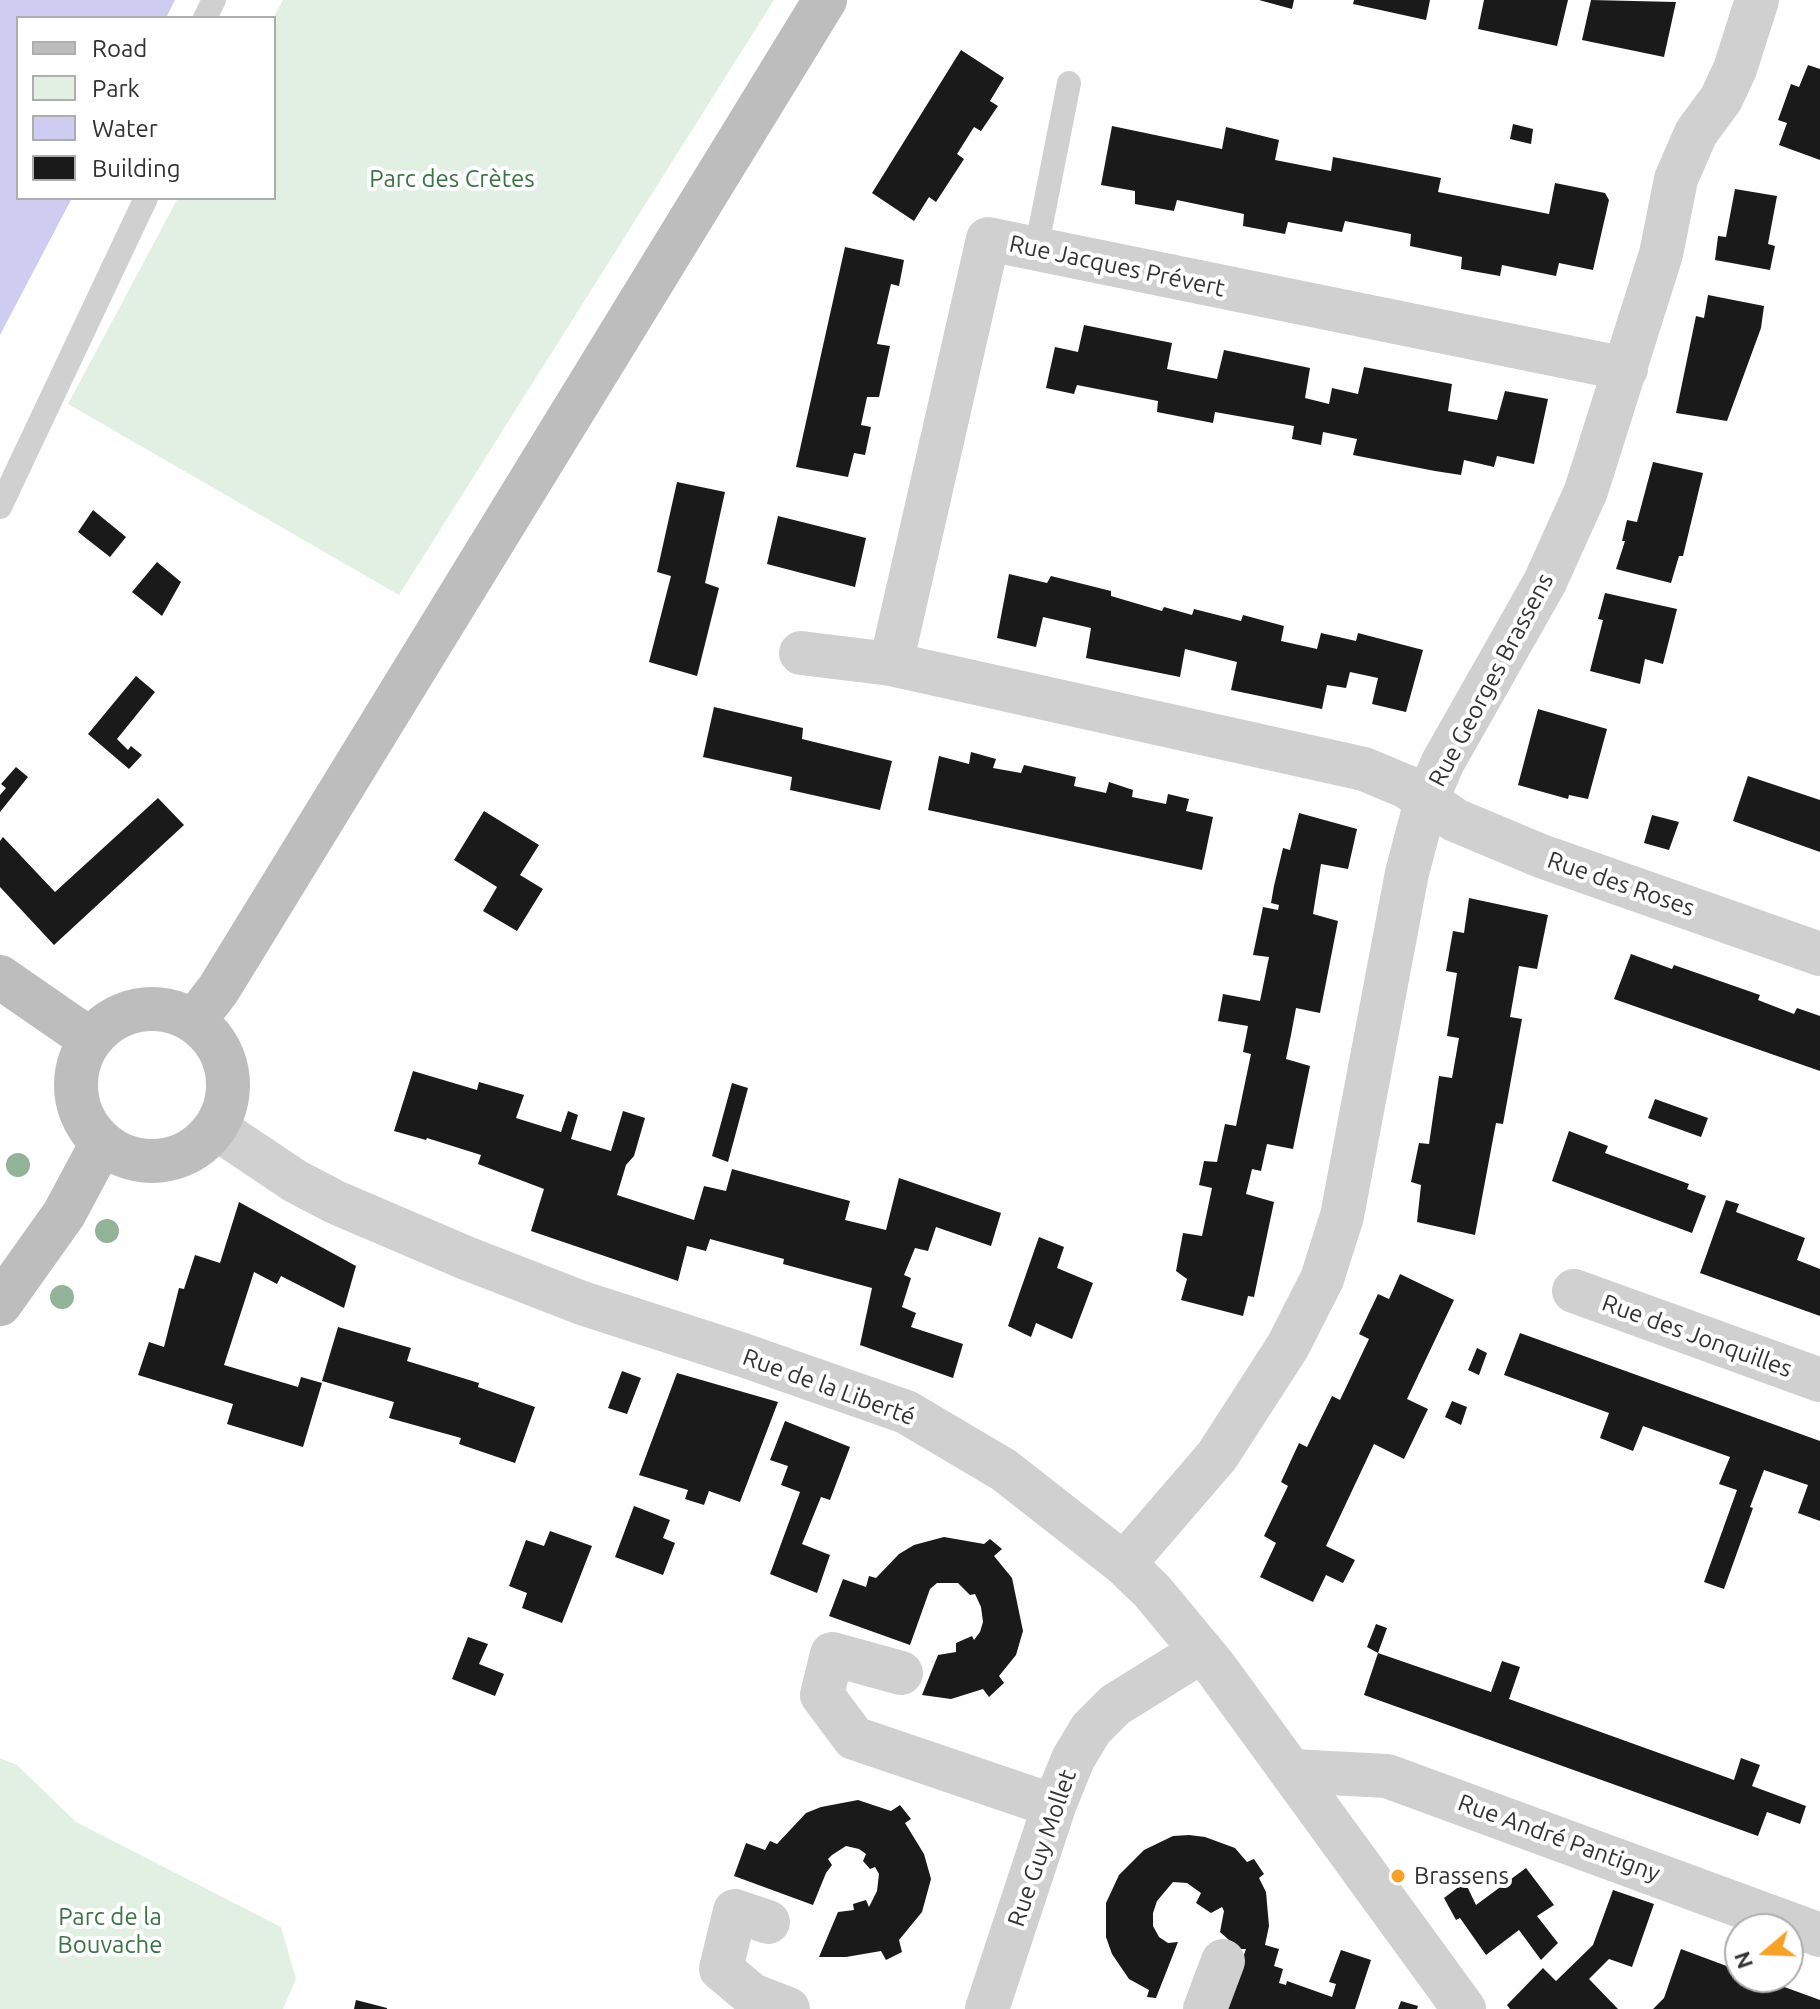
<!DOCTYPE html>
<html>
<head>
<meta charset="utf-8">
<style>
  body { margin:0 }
  #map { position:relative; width:1820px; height:2009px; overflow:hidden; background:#fff; font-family:Ubuntu,sans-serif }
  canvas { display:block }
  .legend { position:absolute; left:16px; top:16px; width:260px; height:184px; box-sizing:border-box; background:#fff; border:2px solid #adadad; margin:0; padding:10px 14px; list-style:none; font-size:24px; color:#333 }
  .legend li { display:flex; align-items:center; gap:16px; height:40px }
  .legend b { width:40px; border:2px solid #adadad }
  .north { position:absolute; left:1724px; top:1913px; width:80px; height:80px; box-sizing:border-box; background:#fff; border:2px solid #adadad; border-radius:50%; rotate:251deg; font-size:22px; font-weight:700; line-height:32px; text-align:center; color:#333 }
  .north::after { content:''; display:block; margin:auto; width:28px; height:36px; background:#f6a229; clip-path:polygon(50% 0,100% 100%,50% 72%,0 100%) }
</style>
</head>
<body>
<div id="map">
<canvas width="1820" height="2009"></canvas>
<ul class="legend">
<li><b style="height:10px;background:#bdbdbd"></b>Road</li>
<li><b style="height:22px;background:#e1f0e3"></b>Park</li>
<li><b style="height:22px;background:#ceccf1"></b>Water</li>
<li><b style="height:22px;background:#1a1a1a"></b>Building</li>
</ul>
<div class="north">N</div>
</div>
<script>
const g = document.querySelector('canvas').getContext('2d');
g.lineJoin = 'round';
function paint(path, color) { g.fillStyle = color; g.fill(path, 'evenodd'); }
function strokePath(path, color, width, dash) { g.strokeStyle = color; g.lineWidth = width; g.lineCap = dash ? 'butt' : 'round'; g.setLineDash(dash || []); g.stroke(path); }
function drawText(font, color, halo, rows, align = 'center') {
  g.font = font + ' Ubuntu,sans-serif'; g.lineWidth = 8; g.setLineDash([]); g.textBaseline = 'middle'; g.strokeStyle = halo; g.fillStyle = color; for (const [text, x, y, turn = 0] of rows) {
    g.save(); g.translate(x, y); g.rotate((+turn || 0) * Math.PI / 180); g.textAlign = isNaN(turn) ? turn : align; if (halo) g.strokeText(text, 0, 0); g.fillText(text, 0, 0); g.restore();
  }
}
paint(new Path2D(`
  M283 0H774L399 595 68 404 178 198H274L273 18Z
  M0 1758 17 1765 76 1822 281 1927 296 1979 283 2009H0Z`), '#e1f0e3');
paint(new Path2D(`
  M0 0H175L166 18H18V198H72L0 335Z`), '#ceccf1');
paint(new Path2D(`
  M1259 0H1294L1292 9Z
  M1354 0H1430L1426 20 1353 4Z
  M1484 0H1568L1557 46 1478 29Z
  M1591 0 1676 2 1664 57 1582 40Z
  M961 50 1004 78 990 101 998 106 981 131 974 127 957 154 964 159 936 202 929 197 914 221 872 193Z
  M1808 65 1820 69V160L1779 145 1787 123 1778 120 1791 84 1799 87Z
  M1513 124 1533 129 1531 144 1510 139Z
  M1112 126 1222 149 1226 127 1279 140 1275 160 1331 171 1333 157 1441 178 1438 192 1549 214 1555 183 1605 193 1609 200 1593 270 1559 263 1556 276 1502 265 1500 276 1461 269 1462 257 1410 246 1411 234 1345 221 1342 232 1288 222 1285 234 1243 226 1244 214 1177 200 1174 211 1135 204V191L1101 185Z
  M1735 189 1777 196 1768 244 1775 246 1770 270 1715 260 1718 236 1726 237Z
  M845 247 904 260 899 286 891 284 877 344 890 346 879 397H867L861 425 871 427 865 455 854 453 848 477 796 467Z
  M1708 295 1764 306 1761 328 1727 421 1676 413 1696 316 1704 318Z
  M1084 325 1172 343 1167 369 1217 379 1224 350 1310 368 1305 398 1329 404 1332 388 1358 394 1364 367 1452 384 1448 411 1497 420 1505 391 1548 399 1534 464 1497 456 1494 467 1464 460 1461 475 1435 471 1353 455 1357 439 1323 432 1321 445 1292 439 1294 426 1215 412 1213 423 1157 412 1158 401 1077 385 1074 394 1046 388 1055 347 1078 352Z
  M1653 462 1703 473 1683 556H1679L1671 583 1616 569 1625 541H1622L1627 520 1637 522Z
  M677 482 725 492 705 583 719 588 697 676 649 662 671 576 657 572Z
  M93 510 126 537 110 557 78 532Z
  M778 516 866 538 855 587 767 564Z
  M157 562 181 582 162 616 132 592Z
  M1009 574 1047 583 1051 576 1111 591V596L1162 611 1164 607 1192 615 1194 609 1241 621 1243 615 1284 626 1281 641 1317 649 1321 633 1356 641 1358 633 1423 650 1406 712 1372 704 1378 678 1350 672 1346 688 1327 685 1322 709 1231 690 1237 662 1185 649 1180 677 1086 658 1091 628 1043 617 1036 647 997 638Z
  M1605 593 1677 609 1663 664 1645 659 1640 684 1590 671 1603 620 1598 619Z
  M136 676 155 692 117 739 128 750 131 746 142 755 129 769 88 734Z
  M714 707 803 728 802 739 892 761 880 810 790 790 792 777 703 757Z
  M1538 709 1607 729 1588 799 1569 795 1568 799 1518 785Z
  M971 752 996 759 993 768 1021 773 1024 765 1076 777 1074 786 1106 793 1109 782 1133 790 1132 797 1166 804 1168 794 1189 799 1186 811 1213 817 1202 870 928 810 939 756 969 764Z
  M16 767 28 777 0 812V795L6 788 1 784Z
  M1748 776 1820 800V852L1733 821Z
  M158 798 184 825 54 945 0 887V841L3 837 55 892Z
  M484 811 539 845 520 875 543 889 517 931 483 911 497 887 454 860Z
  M1299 813 1357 829 1348 869 1321 864 1313 914 1338 921 1320 1013 1296 1008 1291 1035 1286 1059 1310 1066 1293 1149 1267 1144 1261 1171 1252 1169 1246 1194 1274 1202 1254 1297 1248 1296 1243 1316 1181 1300 1187 1279 1176 1271 1183 1233 1202 1236 1212 1188 1199 1185 1204 1161 1217 1162 1225 1124 1236 1126 1251 1054 1243 1052 1248 1026 1218 1021 1223 994 1260 1001 1269 957 1253 955 1263 907 1278 910 1279 905 1271 903 1274 886 1283 848 1290 850Z
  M1652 815 1679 822 1669 850 1644 843Z
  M1469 898 1548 915 1537 969 1519 966 1510 1017 1522 1019 1503 1124 1496 1123 1475 1235 1417 1222 1421 1185 1411 1182 1419 1143 1429 1144 1439 1076 1452 1078 1459 1038 1447 1036 1457 973 1446 971 1453 931 1464 933Z
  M1631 954 1672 969 1674 965 1760 995 1758 1000 1794 1014 1797 1008 1820 1016V1071L1614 999Z
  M413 1071 477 1090 479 1082 524 1095 516 1118 561 1132 568 1111 578 1115 571 1139 611 1151 623 1111 645 1118 634 1156 626 1165 617 1195 694 1220 704 1186 726 1191 732 1169 850 1201 845 1220 886 1230 899 1178 1001 1213 991 1246 936 1227 928 1251 915 1248 904 1275 911 1278 902 1307 916 1313 911 1327 963 1344 953 1378 860 1345 872 1288 783 1264 784 1259 710 1239 706 1251 687 1246 678 1281 531 1231 544 1189 478 1164 481 1155 427 1138 426 1140 394 1131Z
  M732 1083 748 1088 728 1162 712 1156Z
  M1655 1099 1708 1118 1701 1137 1648 1118Z
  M1569 1131 1608 1146 1605 1153 1689 1184 1687 1189 1706 1196 1692 1233 1552 1181Z
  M1726 1200 1739 1204 1736 1212 1805 1238 1797 1260 1820 1269V1316L1700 1273Z
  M239 1202 356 1266 344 1308 281 1276 277 1284 254 1272 224 1365 298 1387 301 1377 322 1383 303 1447 227 1424 233 1404 138 1375 149 1342 164 1347 179 1288 184 1289 195 1255 220 1263Z
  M1039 1237 1064 1247 1057 1268 1093 1283 1072 1339 1036 1323 1031 1337 1008 1326Z
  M1400 1274 1454 1300 1407 1399 1428 1409 1404 1459 1374 1444 1326 1546 1355 1560 1343 1583 1326 1575 1313 1602 1260 1577 1276 1543 1264 1536 1288 1486 1281 1482 1299 1443 1307 1447 1332 1396 1340 1400 1369 1339 1359 1334 1378 1294 1389 1299Z
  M338 1327 411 1348 407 1361 479 1383 478 1387 535 1407 515 1463 459 1444 461 1438 389 1418 394 1402 322 1381Z
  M1520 1333 1820 1441V1521L1798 1513 1808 1485 1764 1470 1750 1507 1753 1508 1724 1589 1704 1582 1737 1490 1719 1484 1730 1457 1643 1426 1633 1451 1600 1438 1609 1413 1504 1375Z
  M1477 1348 1487 1353 1479 1375 1468 1370Z
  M622 1371 641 1378 627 1414 608 1408Z
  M677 1373 778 1402 740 1502 709 1491 704 1505 685 1499 688 1490 639 1475Z
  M1452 1401 1467 1407 1461 1425 1445 1417Z
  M785 1421 850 1447 830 1500 821 1497 802 1544 830 1555 817 1593 770 1574 800 1492 781 1485 788 1466 770 1460Z
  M634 1506 670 1520 663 1538 675 1543 663 1575 615 1557Z
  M550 1531 592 1546 562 1623 522 1608 527 1593 509 1586 526 1540 544 1546Z
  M944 1537 984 1544 990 1539 1002 1549 994 1556 1012 1578 1023 1631 1016 1655 999 1676 1004 1683 989 1697 983 1689 951 1699 922 1695 938 1655 956 1652V1643L972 1636 974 1640 980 1632 983 1622 981 1607 975 1594 970 1595 958 1583H937L930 1589 910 1645 829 1616 843 1579 866 1587 869 1576 876 1578 899 1554 914 1545Z
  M1376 1624 1387 1628 1378 1653 1367 1647Z
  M468 1637 488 1644 479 1664 504 1674 495 1696 452 1679Z
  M1378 1653 1491 1692 1502 1661 1520 1667 1509 1699 1734 1780 1741 1758 1760 1765 1752 1786 1806 1806 1800 1824 1767 1812 1758 1836 1364 1695Z
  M858 1800 891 1811 900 1805 911 1819 905 1823 924 1854 931 1879 922 1912 899 1940 902 1952 886 1960 881 1951 846 1957H819L838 1912 854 1910 853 1904 866 1900 869 1907 877 1891 879 1874 875 1867 870 1869 863 1861 866 1854 859 1849 846 1846 832 1855 828 1859 832 1865 826 1873 813 1905 734 1876 746 1843 765 1850 770 1841 777 1844 806 1813 821 1807Z
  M1189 1835 1205 1837 1235 1848 1247 1862 1254 1859 1264 1874 1259 1878 1266 1892 1269 1926 1265 1945 1279 1949 1274 1966 1283 1969 1279 1983 1286 1985 1287 1981 1332 1997 1336 1984 1329 1982 1341 1950 1371 1960 1355 2009H1225L1246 1949H1239L1220 1932 1224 1911 1222 1907 1211 1913 1196 1903 1201 1893 1187 1883 1173 1882 1157 1901 1153 1913V1926L1159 1937 1168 1943 1178 1942 1156 1998 1147 1997 1149 1990 1129 1979 1112 1954 1106 1937V1903L1119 1875 1144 1850 1173 1836Z
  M1526 1868 1554 1905 1537 1916 1558 1943 1541 1960 1519 1930 1486 1955 1460 1918 1456 1920 1444 1898 1465 1882 1476 1905Z
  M1613 1890 1654 1904 1632 1967 1609 1959 1589 1979 1618 2009H1510L1507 2005 1543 1968 1556 1981 1593 1945Z
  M1681 1949 1740 1971V1977H1757L1820 2000V2009H1653L1664 1998Z
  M356 2000 387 2008V2009H354Z
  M1401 2001 1418 2006 1417 2009H1398Z`), '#1a1a1a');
strokePath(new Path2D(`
  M205 18 214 0
  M1036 250 1069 83
  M0 507 146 198`), '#d0d0d0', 24);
strokePath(new Path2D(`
  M801 653 891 664 1364 769 1407 787 1455 820 1541 856 1820 954
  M891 664 988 239 1626 369
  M1574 1291 1820 1380
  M1124 1564 1217 1456 1288 1346 1322 1279 1342 1216 1407 873 1426 801 1443 762 1545 582 1586 491 1661 254 1676 179 1696 133 1721 99 1735 69 1757 0
  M901 1673 832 1654 822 1695 854 1738 1054 1806
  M1292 1771 1387 1776 1820 1935
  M768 1922 735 1911 721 1969 752 1995 788 2009
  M987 2009 1054 1806 1073 1759 1091 1729 1115 1705 1202 1651
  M1205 2009 1223 1961`), '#d0d0d0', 44);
strokePath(new Path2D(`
  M216 1128 295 1181 335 1202 466 1258 582 1303 743 1355 906 1412 1004 1470 1124 1564 1152 1591 1215 1667 1464 2009`), '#d0d0d0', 44);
strokePath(new Path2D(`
  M0 977 91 1040
  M76 1085a76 76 0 1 1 152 0a76 76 0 1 1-152 0Z
  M194 1021 218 990 250 938 825 0
  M0 1304 64 1214 102 1143`), '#bdbdbd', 44);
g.fillStyle = '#93b399';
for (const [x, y] of [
  [18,1165],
  [107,1231],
  [62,1297]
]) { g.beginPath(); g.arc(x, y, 12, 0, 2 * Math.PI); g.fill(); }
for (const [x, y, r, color] of [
  [1398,1876,8,"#f6a229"]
]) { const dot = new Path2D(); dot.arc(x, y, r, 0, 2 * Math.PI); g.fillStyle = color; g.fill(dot); strokePath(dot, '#fff', 3); }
drawText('24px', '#3a7446', '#fff', [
  ["Parc des Crètes",452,179],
  ["Parc de la",110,1917],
  ["Bouvache",110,1945]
]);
drawText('24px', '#333', '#fff', [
  ["Rue Jacques Prévert",1117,266,12],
  ["Rue Georges Brassens",1491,680,-62],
  ["Rue des Roses",1621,884,19],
  ["Rue des Jonquilles",1697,1336,20],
  ["Rue de la Liberté",829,1387,20],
  ["Rue André Pantigny",1559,1838,20],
  ["Rue Guy Mollet",1042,1848,-71]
]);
drawText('24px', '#333', '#fff', [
  ["Brassens",1414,1876]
], 'left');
</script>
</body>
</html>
